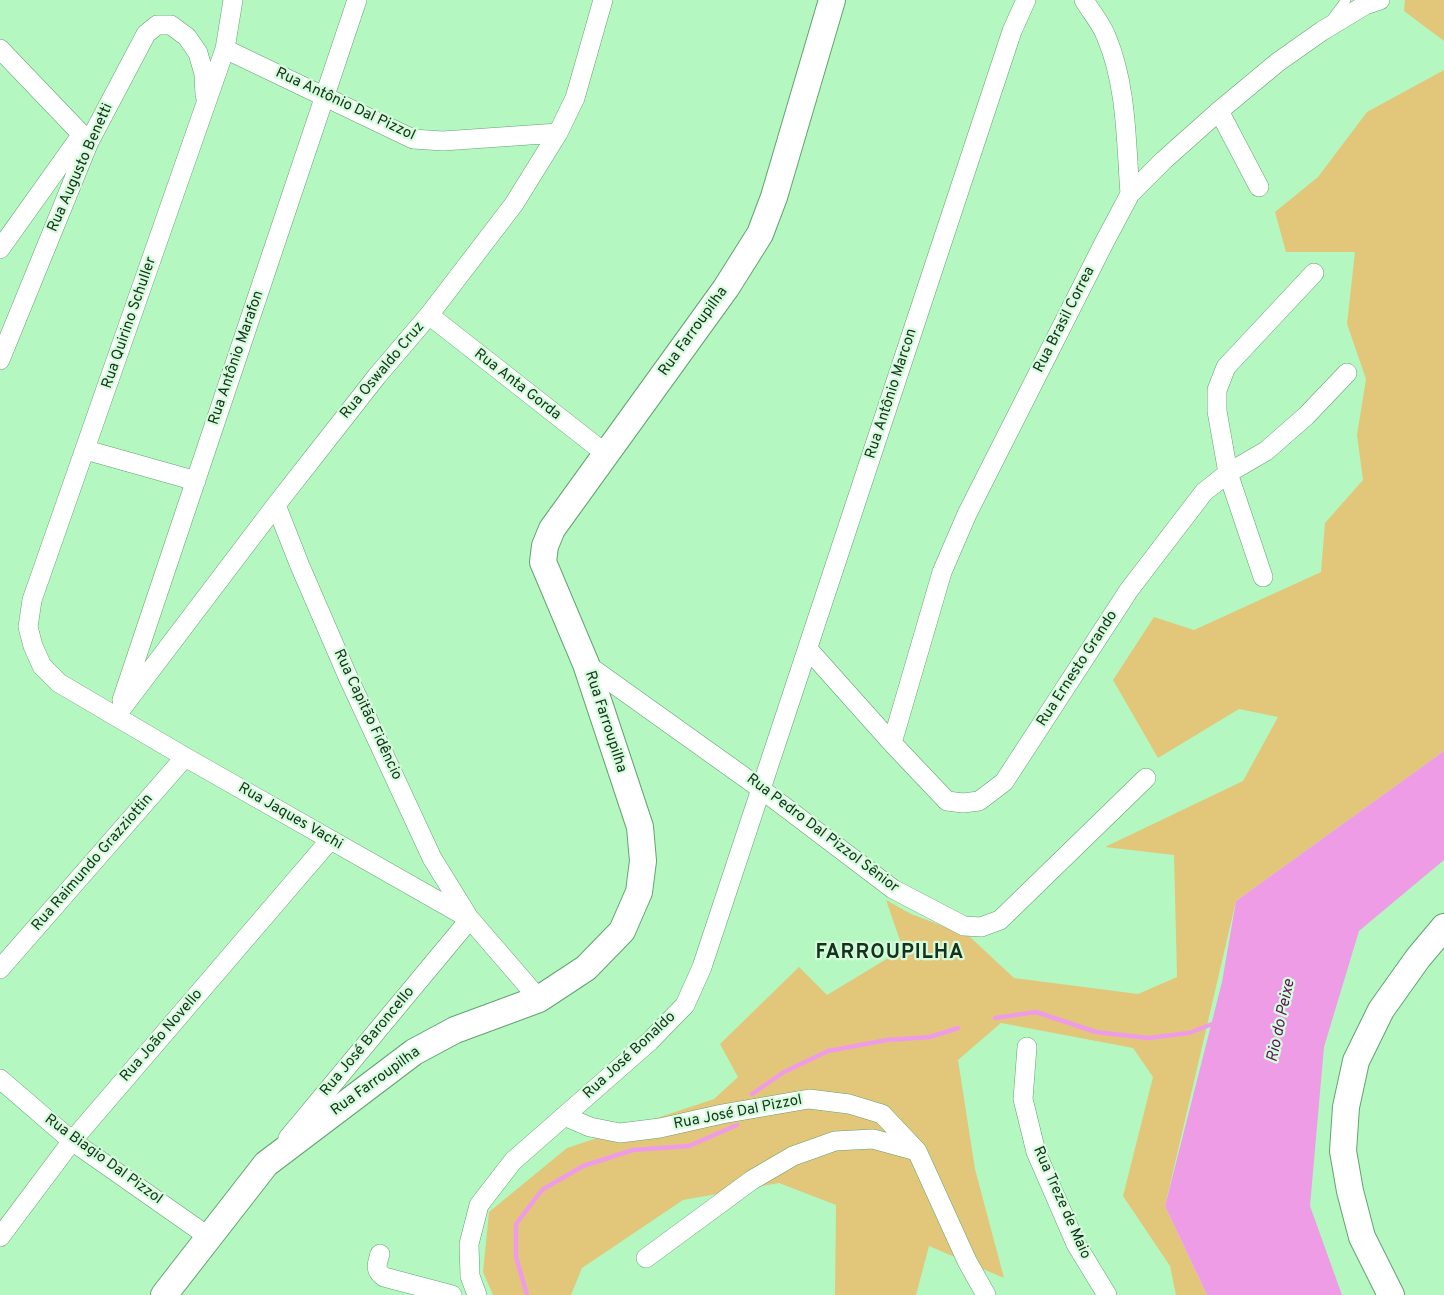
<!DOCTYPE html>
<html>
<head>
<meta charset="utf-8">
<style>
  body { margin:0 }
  canvas { display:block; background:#b4f7c1 }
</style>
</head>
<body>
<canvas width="1444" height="1295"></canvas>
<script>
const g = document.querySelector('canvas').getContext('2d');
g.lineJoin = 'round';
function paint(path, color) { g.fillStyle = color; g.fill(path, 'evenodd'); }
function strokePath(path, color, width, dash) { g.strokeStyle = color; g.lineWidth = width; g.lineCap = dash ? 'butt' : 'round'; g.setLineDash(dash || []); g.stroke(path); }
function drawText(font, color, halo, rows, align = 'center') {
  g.font = font + ' Overpass,sans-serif'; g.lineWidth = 4.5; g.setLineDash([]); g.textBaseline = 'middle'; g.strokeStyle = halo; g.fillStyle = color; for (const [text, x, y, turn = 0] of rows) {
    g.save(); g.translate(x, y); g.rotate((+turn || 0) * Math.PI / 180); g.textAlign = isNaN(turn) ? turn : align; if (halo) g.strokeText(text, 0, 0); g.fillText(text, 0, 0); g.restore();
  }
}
paint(new Path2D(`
  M1405 0H1444V41L1404 11Z
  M1444 70V751L1236 901 1165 1206 1207 1295H1176L1170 1266 1123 1196 1153 1077 1133 1048 1001 1023 958 1060 975 1169 1004 1278 929 1246 916 1295H835L836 1205 779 1183 683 1200 582 1268 571 1295H493L483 1272 489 1212 567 1148 714 1099 738 1077 720 1044 799 967 827 995 903 949 886 900 911 914 969 936 1014 978 1138 994 1177 977 1174 855 1105 847 1243 781 1278 717 1239 709 1158 758 1113 680 1154 617 1194 630 1321 572 1325 523 1363 480 1357 435 1366 379 1347 324 1355 252H1286L1275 212 1318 177 1367 112Z`), '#e2c77b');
paint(new Path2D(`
  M1444 751V860L1359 931 1324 1047 1310 1206 1342 1295H1207L1165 1206 1222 982 1236 901Z`), '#ef9ce7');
strokePath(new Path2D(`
  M995 1018 1036 1012 1096 1032 1148 1038 1189 1033 1215 1023
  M752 1094 784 1072 828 1051 887 1040 930 1037 958 1028
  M527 1295 516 1257V1224L542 1190 583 1166 633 1150 689 1146 737 1125`), '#ef9ce7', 4.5);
const lane = new Path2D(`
  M1331 20 1346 0`);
const street = new Path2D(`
  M233 0 225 49 32 600 28 627 33 646 42 666 59 683 185 757 470 919 539 999
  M1084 0C1091 12 1101 23 1106 36 1127 85 1126 142 1130 194
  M0 49 89 142
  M225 49 413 139 443 141 558 133
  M1219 111 1259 187
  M0 249 82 134
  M429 315 606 454
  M0 360 89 142 146 34 157 25H171L187 37 198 53 204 74 205 95
  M86 450 196 481
  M276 505 300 566 348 677 432 858 469 918
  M1263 577 1228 473 1217 411V390L1226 367 1314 273
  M808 649 892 743 947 801 963 803 979 801 1004 782 1129 590 1204 492 1228 473 1266 451 1306 416 1347 373
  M586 664 761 789 893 889 964 926 981 927 1000 920 1146 778
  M122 700 357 0
  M116 716 276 505 377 376 429 315 514 204 558 133 575 98 603 0
  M892 743 942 572 967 514 1105 241 1130 194 1164 160 1219 111 1278 62 1322 31 1365 5 1380 0
  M0 969 185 757
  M1027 1047 1023 1099 1036 1152 1076 1244 1107 1295
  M0 1079 72 1141 209 1237
  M564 1116 590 1127 620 1133 660 1128 722 1114 809 1099 849 1104 882 1114 917 1151 967 1261 986 1295
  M288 1138 470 919
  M0 1237 72 1141 330 840
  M380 1254C377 1264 374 1270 384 1277L452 1295
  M646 1258 752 1180 793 1156 835 1141 873 1139 917 1151
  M477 1295 470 1276 469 1244 479 1205 513 1161 650 1041 685 1005 702 967 1012 31 1026 0`);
const secondary = new Path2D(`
  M164 1295 266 1164 414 1052 455 1030 539 999 586 968 622 931 639 892 643 861 640 827 586 664 543 562 545 546 552 529 726 288 760 234 774 197 832 0
  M1391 1295 1362 1237 1350 1191 1343 1151 1346 1107 1356 1061 1381 1010 1418 958 1444 927`);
strokePath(lane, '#63a371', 10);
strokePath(street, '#63a371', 20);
strokePath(secondary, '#63a371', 28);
strokePath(lane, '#fff', 9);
strokePath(street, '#fff', 19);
strokePath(secondary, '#fff', 26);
drawText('15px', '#16311d', '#d5fddc', [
  ["Rua Antônio Dal Pizzol",345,105,25],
  ["Rua Augusto Benetti",81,168,-66],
  ["Rua Brasil Correa",1065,320,-63],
  ["Rua Quirino Schuller",130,323,-71],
  ["Rua Farroupilha",694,332,-54],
  ["Rua Antônio Marafon",237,358,-71],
  ["Rua Oswaldo Cruz",383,371,-50],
  ["Rua Anta Gorda",517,385,38],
  ["Rua Antônio Marcon",892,394,-72],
  ["Rua Ernesto Grando",1078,669,-57],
  ["Rua Capitão Fidêncio",367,715,65],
  ["Rua Farroupilha",605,722,72],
  ["Rua Jaques Vachi",290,817,30],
  ["Rua Pedro Dal Pizzol Sênior",822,834,37],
  ["Rua Raimundo Grazziottin",93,863,-49],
  ["Rua João Novello",162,1036,-49],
  ["Rua José Baroncello",368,1042,-50],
  ["Rua José Bonaldo",630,1056,-43],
  ["Rua Farroupilha",376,1082,-36],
  ["Rua José Dal Pizzol",738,1113,-11],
  ["Rua Biagio Dal Pizzol",103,1160,36],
  ["Rua Treze de Maio",1061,1203,66]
]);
drawText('italic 16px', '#5d1359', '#d5fddc', [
  ["Rio do Peixe",1282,1021,-78]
]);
g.letterSpacing = '1px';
drawText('bold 20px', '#16311d', '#d5fddc', [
  ["FARROUPILHA",890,954]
]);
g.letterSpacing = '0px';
</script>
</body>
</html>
